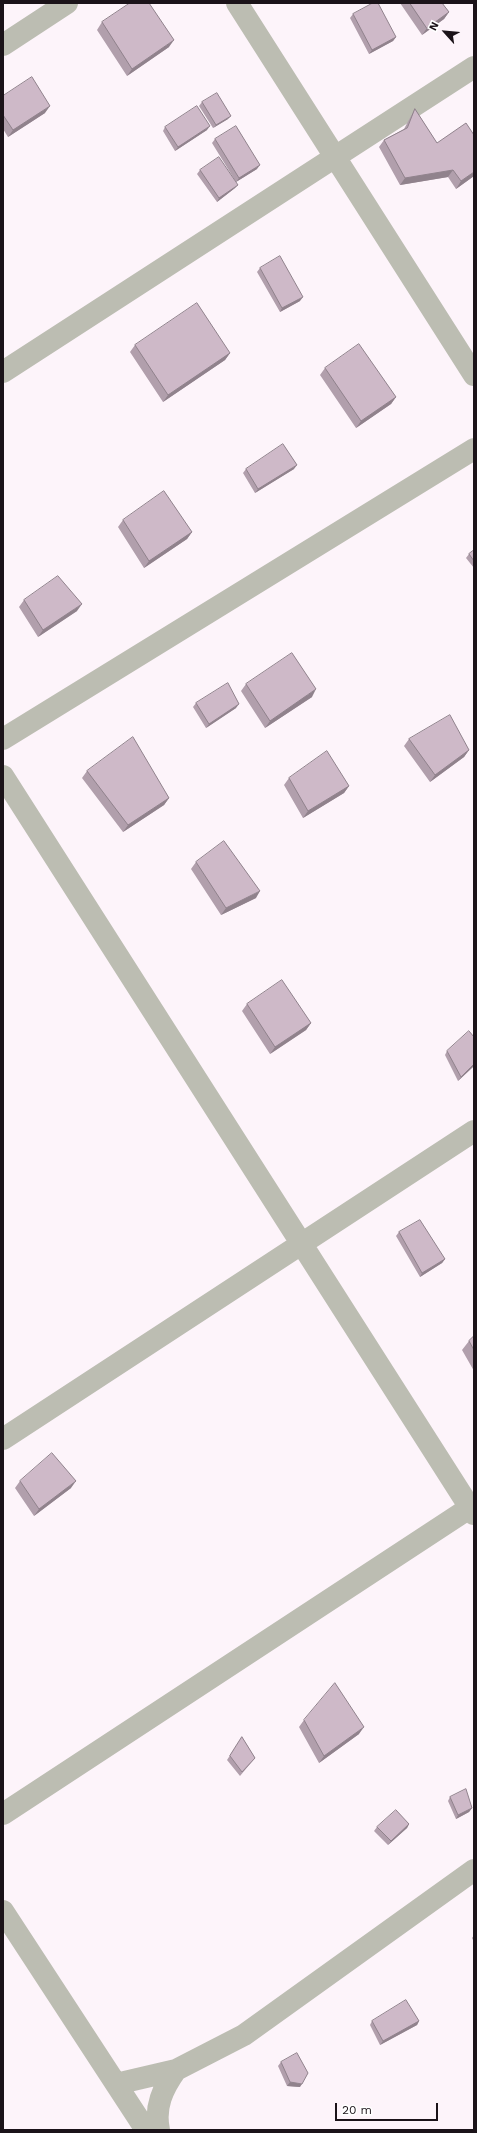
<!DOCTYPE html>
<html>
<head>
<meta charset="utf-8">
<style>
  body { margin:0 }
  #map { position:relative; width:477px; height:2133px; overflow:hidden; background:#fdf4fa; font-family:"Work Sans",sans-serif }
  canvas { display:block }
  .frame { position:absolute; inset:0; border:4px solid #1b1319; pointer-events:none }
  .north { position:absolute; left:425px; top:12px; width:40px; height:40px; -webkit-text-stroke:3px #fff; paint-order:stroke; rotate:297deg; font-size:11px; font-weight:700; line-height:16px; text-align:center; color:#1b1319 }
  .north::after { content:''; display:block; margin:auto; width:14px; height:18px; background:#1b1319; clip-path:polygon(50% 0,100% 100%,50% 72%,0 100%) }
  .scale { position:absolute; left:335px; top:2103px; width:103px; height:18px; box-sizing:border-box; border:2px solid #1b1319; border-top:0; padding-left:5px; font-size:12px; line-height:14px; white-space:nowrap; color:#1b1319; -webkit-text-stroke:3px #fff; paint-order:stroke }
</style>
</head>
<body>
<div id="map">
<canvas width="477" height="2133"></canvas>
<div class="frame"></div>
<div class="north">N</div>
<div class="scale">20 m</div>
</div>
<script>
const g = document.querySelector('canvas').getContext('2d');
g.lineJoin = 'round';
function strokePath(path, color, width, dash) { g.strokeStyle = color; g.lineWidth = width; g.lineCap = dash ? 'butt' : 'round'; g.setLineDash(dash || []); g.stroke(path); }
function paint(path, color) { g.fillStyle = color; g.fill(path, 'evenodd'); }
strokePath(new Path2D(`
  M237 3 474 375
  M3 45 67 3
  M3 372 474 67
  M3 739 474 449
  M3 776 474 1514
  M3 1439 474 1131
  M3 1814 474 1505
  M3 1911 146 2130
  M116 2084 176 2070 244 2035 474 1870
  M159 2130C154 2107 163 2088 176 2070`), '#bcbdb2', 22);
paint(new Path2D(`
  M400 3H442L449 12 444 19 422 35Z
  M353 14 396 37 393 41 369 54 350 18Z
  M102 22 169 47 127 76 97 30Z
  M3 96 45 113 8 137 3 129Z
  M202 102 228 119 213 128 199 106Z
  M415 109 437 143 474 176 456 189 448 177 400 185 379 147 384 140 404 129 411 116Z
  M165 127 207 130 175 151 163 131Z
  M215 139 257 169 236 182 212 143Z
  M200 170 235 188 217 202 197 174Z
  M260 268 300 301 280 312 257 272Z
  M135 345 230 353 225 360 163 402 130 352Z
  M325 368 396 397 391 404 356 428 320 375Z
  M246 469H294L255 493 243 473Z
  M123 520 192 532 187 539 144 568 118 527Z
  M474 550V568L466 558 469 554Z
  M24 600 77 611 38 637 19 607Z
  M246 684 312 697 265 728 241 691Z
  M196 703 236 708 206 728 193 707Z
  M409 739 469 750 464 757 430 782 404 746Z
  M87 771 169 798 164 805 123 832 82 778Z
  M289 778 349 786 344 793 303 818 284 785Z
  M196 862 256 898 221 915 191 869Z
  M247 1004 311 1023 306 1030 270 1054 242 1011Z
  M447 1051 474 1066 458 1081 445 1055Z
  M399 1232 445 1259 442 1263 420 1277 396 1236Z
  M474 1336V1371L462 1350 469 1341Z
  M20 1481 71 1488 34 1516 15 1488Z
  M304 1720 359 1734 319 1763 299 1727Z
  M242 1737 255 1758 240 1776 227 1760Z
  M450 1797 472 1808 469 1812 456 1819 448 1801Z
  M409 1824 407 1828 388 1845 374 1831 377 1827Z
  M474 1935V1942L472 1938Z
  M372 2021H419L417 2025 380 2045 370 2025Z
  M281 2062 300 2087 287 2086 278 2066Z`), '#b19fac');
paint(new Path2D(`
  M449 12 444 19 422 35 427 28Z
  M396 37 393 41 369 54 372 50Z
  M174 40 169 47 127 76 132 69Z
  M50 106 45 113 8 137 13 130Z
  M231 116 228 119 213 128 216 125Z
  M210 126 207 130 175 151 178 147Z
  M260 165 257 169 236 182 239 178Z
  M453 170 448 177 400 185 405 178Z
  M474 172V176L456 189 461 181Z
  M238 185 235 188 217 202 219 198Z
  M303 297 300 301 280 312 282 308Z
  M230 353 225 360 163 402 168 395Z
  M396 397 391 404 356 428 361 421Z
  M297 465 294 469 255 493 258 489Z
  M192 532 187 539 144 568 149 561Z
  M82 604 77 611 38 637 43 630Z
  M316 689 312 697 265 728 270 721Z
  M239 704 236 708 206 728 209 724Z
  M469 750 464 757 430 782 435 775Z
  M349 786 344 793 303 818 308 811Z
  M169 798 164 805 123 832 128 825Z
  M260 891 256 898 221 915 226 908Z
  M311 1023 306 1030 270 1054 275 1047Z
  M474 1064V1066L458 1081 461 1077Z
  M445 1259 442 1263 420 1277 422 1273Z
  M76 1481 71 1488 34 1516 39 1509Z
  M364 1727 359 1734 319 1763 324 1756Z
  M472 1808 469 1812 456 1819 458 1815Z
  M409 1824 407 1828 388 1845 391 1841Z
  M419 2021 417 2025 380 2045 383 2041Z
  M290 2082 302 2084 300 2087 287 2086Z`), '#90828c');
const building = new Path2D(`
  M130 3H149L174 40 132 69 102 22Z
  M373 3H378L396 37 372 50 353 14Z
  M410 3H442L449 12 427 28Z
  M32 77 50 106 13 130 3 115V96Z
  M217 93 231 116 216 125 202 102Z
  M197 106 210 126 178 147 165 127Z
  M415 109 437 143 466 123 474 135V172L461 181 453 170 405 178 384 140 407 128Z
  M236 126 260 165 239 178 215 139Z
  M219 157 238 185 219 198 200 170Z
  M280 256 303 297 282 308 260 268Z
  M197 303 230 353 168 395 135 345Z
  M359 344 396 397 361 421 325 368Z
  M283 444 297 465 258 489 246 469Z
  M164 491 192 532 149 561 123 520Z
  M474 550V561L469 554Z
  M58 576 82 604 43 630 24 600Z
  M292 653 316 689 270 721 246 684Z
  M228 683 239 704 209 724 196 703Z
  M450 715 469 750 435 775 409 739Z
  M133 737 169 798 128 825 87 771Z
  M327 751 349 786 308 811 289 778Z
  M224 841 260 891 226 908 196 862Z
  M282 980 311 1023 275 1047 247 1004Z
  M469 1031 474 1037V1064L461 1077 447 1051Z
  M420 1220 445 1259 422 1273 399 1232Z
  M474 1336V1350L469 1341Z
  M52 1453 76 1481 39 1509 20 1481Z
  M335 1683 364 1727 324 1756 304 1720Z
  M242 1737 255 1758 242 1772 230 1756Z
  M466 1789 472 1808 458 1815 450 1797Z
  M396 1810 409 1824 391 1841 377 1827Z
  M406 2000 419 2021 383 2041 372 2021Z
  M297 2053 308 2073 302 2084 290 2082 281 2062Z`);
paint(building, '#ceb9c8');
strokePath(building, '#90828c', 1);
</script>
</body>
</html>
